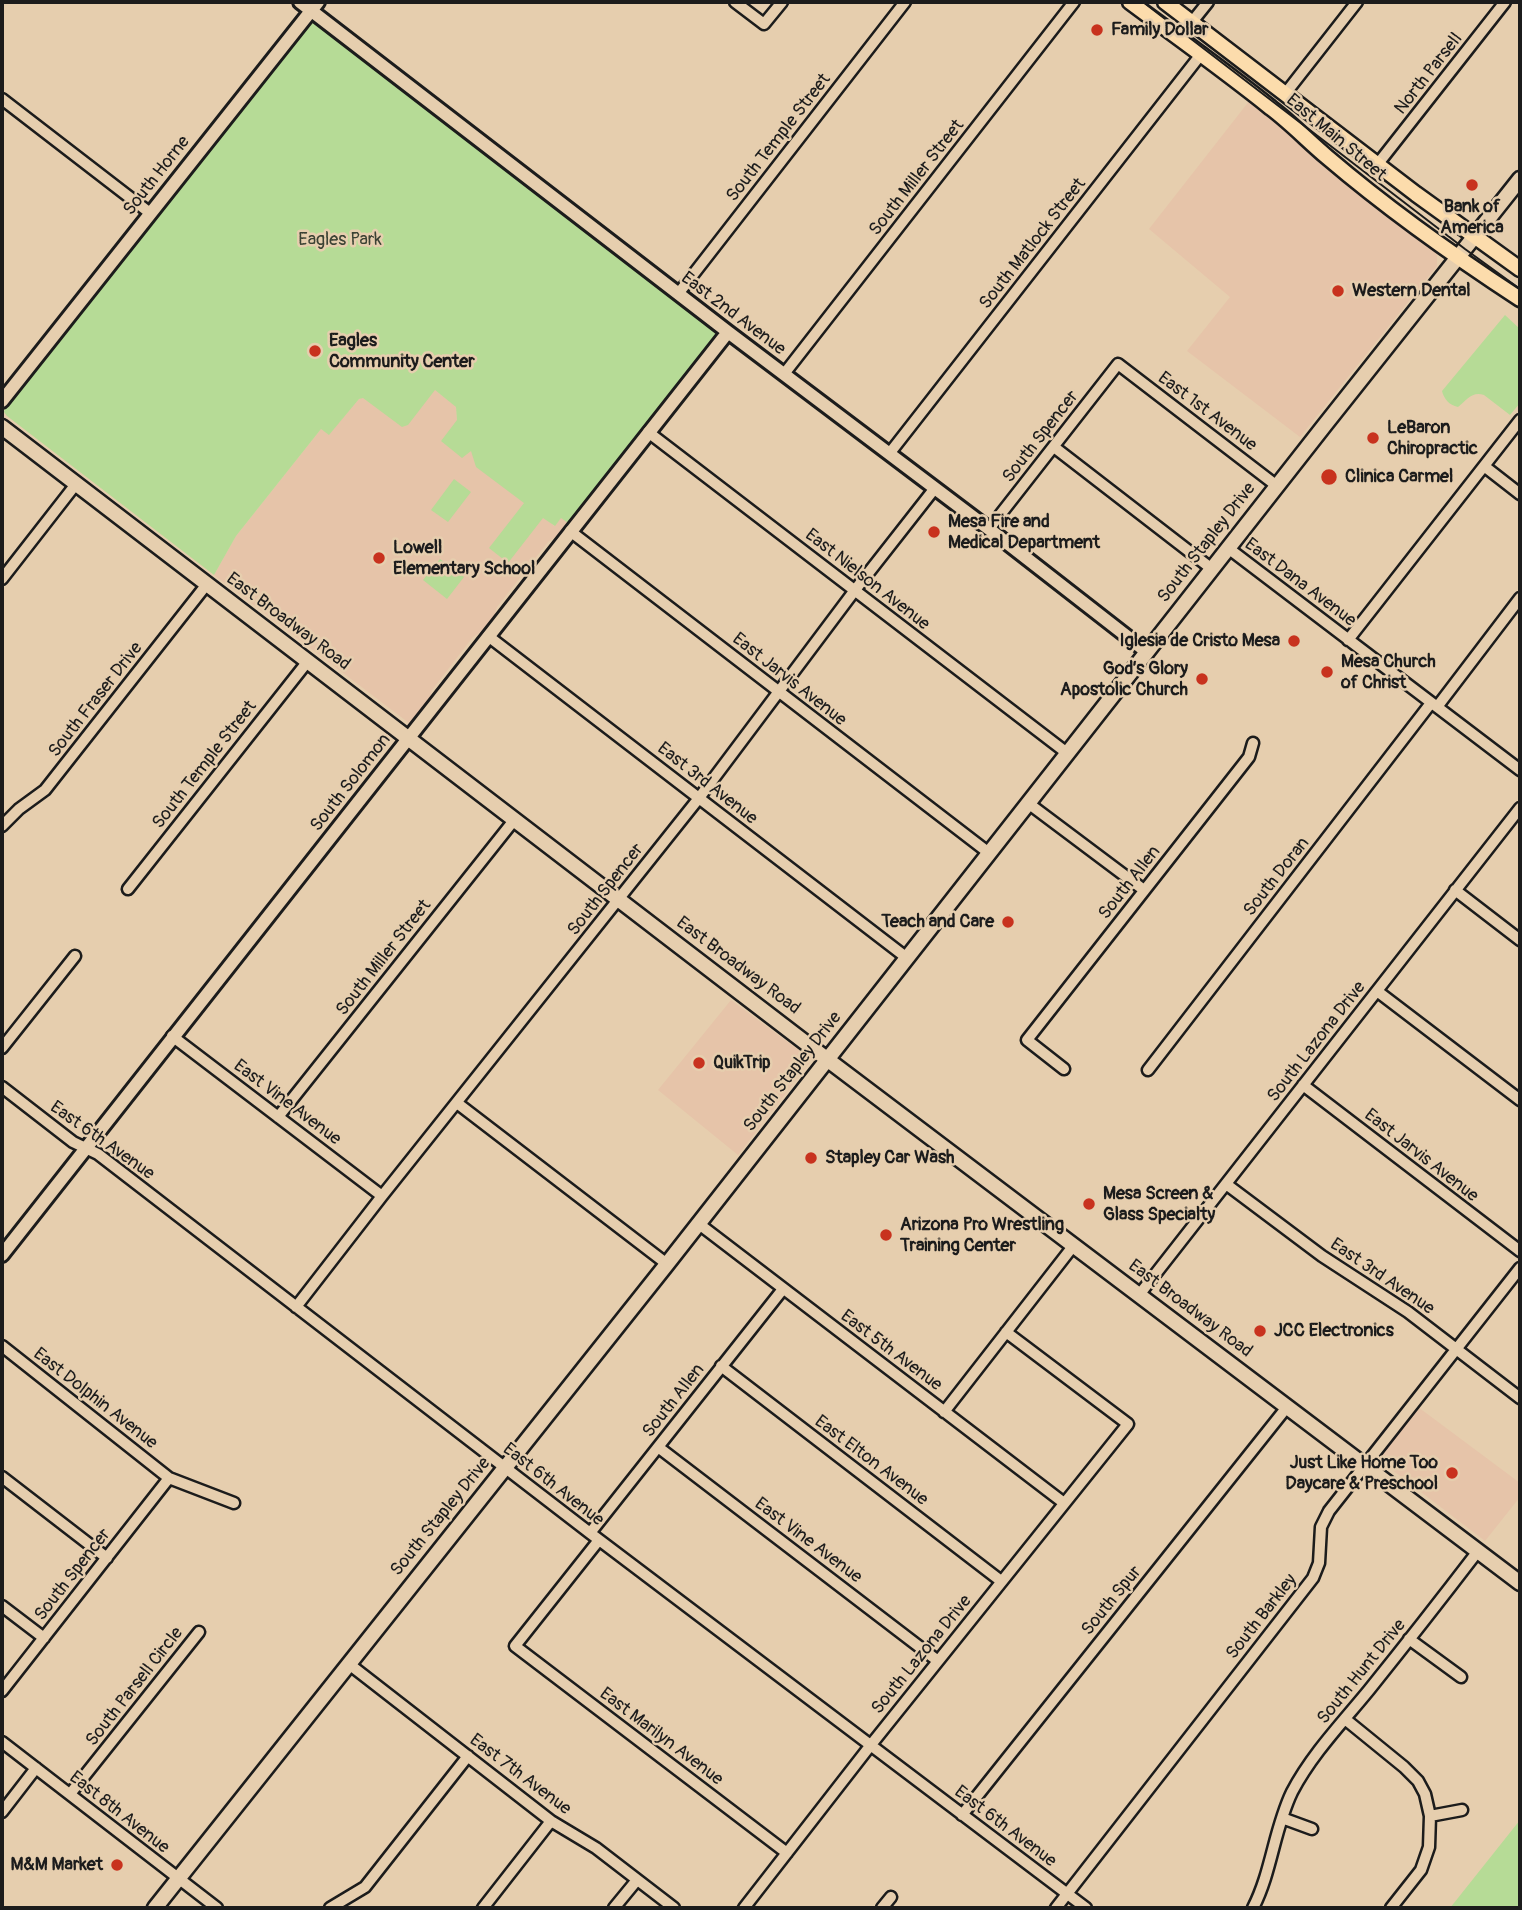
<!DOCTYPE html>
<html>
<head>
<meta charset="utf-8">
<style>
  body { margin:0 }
  #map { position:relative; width:1522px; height:1910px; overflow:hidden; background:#e6ceae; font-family:Pangolin,sans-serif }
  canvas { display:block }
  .frame { position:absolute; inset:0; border:4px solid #1c1c1c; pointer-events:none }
</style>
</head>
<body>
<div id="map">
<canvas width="1522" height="1910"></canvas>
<div class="frame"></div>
</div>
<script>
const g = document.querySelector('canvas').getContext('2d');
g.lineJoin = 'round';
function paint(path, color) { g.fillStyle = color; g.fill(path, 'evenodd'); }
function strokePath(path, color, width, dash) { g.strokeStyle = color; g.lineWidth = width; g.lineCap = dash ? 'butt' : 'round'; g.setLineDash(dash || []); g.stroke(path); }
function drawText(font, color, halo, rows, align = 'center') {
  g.font = font + ' Pangolin,sans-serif'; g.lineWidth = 5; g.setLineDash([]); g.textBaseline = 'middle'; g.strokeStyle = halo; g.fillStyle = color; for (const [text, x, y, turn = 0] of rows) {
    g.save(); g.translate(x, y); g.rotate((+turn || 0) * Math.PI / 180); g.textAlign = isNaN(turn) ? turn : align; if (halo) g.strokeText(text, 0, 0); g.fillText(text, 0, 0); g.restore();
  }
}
paint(new Path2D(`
  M1250 100 1299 138 1428 244 1437 255V266L1300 437 1187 351 1230 297 1149 229Z
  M435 390 456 406 457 420 554 526 561 517 568 523 559 535 548 542 497 607 493 619 485 629 473 637 432 690 429 701 411 723H409L214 575 236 536 321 429 329 434 359 399 363 397Z
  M731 1000 808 1057 810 1062 738 1155 658 1090Z
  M1418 1407 1520 1483V1497L1485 1541 1383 1463 1381 1458 1382 1452Z`), '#e6c4a9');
paint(new Path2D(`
  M312 22 317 23 717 331 715 337 568 523 561 518 555 526 543 518 508 563 489 548 524 503 476 467 471 451 462 458 441 441 457 420 456 407 435 390 408 425 402 427 363 398 359 399 329 435 321 429 236 536 214 575 7 416 4 412 6 404Z
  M1505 315 1520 329V403L1510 415 1484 395C1472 391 1467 400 1458 407 1449 405 1444 399 1442 391Z
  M454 479 471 492 448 522 431 510Z
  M440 559 464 577 447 599 423 580Z
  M1520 1820V1908H1450Z`), '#b6db96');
const minor = new Path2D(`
  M735 2 764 24 782 2
  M1192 22 1208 2
  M1285 94 1357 2
  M2 99 150 213
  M1377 165 1505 2
  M678 294 905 2
  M784 374 1074 2
  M648 432 1067 753
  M1054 447 1212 569
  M889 454 1202 53
  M1484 466 1520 494
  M989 529 1118 364 1277 486
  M570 531 989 853
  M1228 548 1520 770
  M2 579 76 484
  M488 636 907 958
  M1348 640 1520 420
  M1437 707 1520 598
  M1028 803 1144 890
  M2 826 19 809 45 790 207 584
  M128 889 308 661
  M1455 890 1520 940
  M1377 991 1520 1100
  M172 1036 382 1196
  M2 1048 75 956
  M1064 1069 1027 1040 1249 757 1253 743
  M1148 1070 1431 703
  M1303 1085 1520 1251
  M2 1087 73 1142 98 1154 590 1533 1086 1908
  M457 1103 667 1264
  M278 1117 515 819
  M1226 1184 1322 1256 1408 1312 1520 1398
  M699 1224 1064 1503
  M1139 1295 1520 808
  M296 1307 382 1196 699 798 855 590 935 488
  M2 1346 169 1478 234 1503
  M721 1366 1001 1581
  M944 1412 1074 1245
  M658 1447 938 1661
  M2 1477 107 1558
  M590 1533 783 1289
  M599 1540 515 1646 787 1853
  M2 1606 44 1638
  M1409 1639 1461 1677
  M349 1664 551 1821 596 1848 674 1908
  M2 1691 169 1478
  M1345 1719 1404 1767 1418 1781 1425 1794 1430 1816 1429 1847 1421 1870 1391 1908
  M2 1742 217 1908
  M70 1794 199 1632
  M2 1812 36 1768
  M962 1815 1287 1407
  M1430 1816 1462 1810
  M1282 1818 1312 1829
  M330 1908 365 1887 468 1756
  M483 1908 551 1821
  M614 1908 637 1880
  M744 1908 870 1746 1128 1424 1006 1332
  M882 1908 891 1897
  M1056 1908 1313 1578 1319 1563 1321 1527 1329 1511 1520 1268
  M1253 1908C1272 1871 1274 1829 1292 1792 1312 1754 1342 1723 1369 1690 1406 1644 1442 1598 1478 1551`);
const tertiary = new Path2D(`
  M300 2 728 332 989 529 1147 652
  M2 401 318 2
  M2 1255 728 332`);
const secondary = new Path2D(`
  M2 427 828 1060 1520 1583
  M155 1908 667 1264 1324 426 1520 179`);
const primary = new Path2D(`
  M1130 2C1177 37 1225 71 1271 108 1291 123 1308 141 1327 157 1388 209 1454 256 1520 299
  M1165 2 1416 194 1520 269`);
strokePath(minor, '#1c1c1c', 15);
strokePath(tertiary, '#1c1c1c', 18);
strokePath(secondary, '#1c1c1c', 19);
strokePath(primary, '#1c1c1c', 19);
strokePath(minor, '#e6ceae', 10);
strokePath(tertiary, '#e6ceae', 12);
strokePath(secondary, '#e6ceae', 14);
strokePath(primary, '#fcdcac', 14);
strokePath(new Path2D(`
  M1143 2 1465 249 1520 289`), '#1c1c1c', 2);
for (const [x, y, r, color] of [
  [1097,30,7,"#c8321e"],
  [1472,185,7,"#c8321e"],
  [1338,291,7,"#c8321e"],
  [315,351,7,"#c8321e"],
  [1373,438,7,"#c8321e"],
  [1329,477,9,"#c8321e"],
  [934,532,7,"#c8321e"],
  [379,558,7,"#c8321e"],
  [1294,641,7,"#c8321e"],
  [1327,672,7,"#c8321e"],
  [1202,679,7,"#c8321e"],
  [1008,922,7,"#c8321e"],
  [699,1063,7,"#c8321e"],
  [811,1158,7,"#c8321e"],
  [1089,1204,7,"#c8321e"],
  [886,1235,7,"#c8321e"],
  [1260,1331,7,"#c8321e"],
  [1452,1473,7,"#c8321e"],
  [117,1865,7,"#c8321e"]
]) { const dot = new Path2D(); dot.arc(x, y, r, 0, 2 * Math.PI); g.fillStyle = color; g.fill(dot); strokePath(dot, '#e6ceae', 2.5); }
drawText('bold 18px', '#1c1c1c', '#e6ceae', [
  ["Family Dollar",1111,30],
  ["Bank of",1472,207,"center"],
  ["America",1472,228,"center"],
  ["Western Dental",1352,291],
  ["Eagles",329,341],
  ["Community Center",329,362],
  ["LeBaron",1387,428],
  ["Chiropractic",1387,449],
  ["Clinica Carmel",1345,477],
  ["Mesa Fire and",948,522],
  ["Medical Department",948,543],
  ["Lowell",393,548],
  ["Elementary School",393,569],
  ["Iglesia de Cristo Mesa",1280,641,"right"],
  ["Mesa Church",1341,662],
  ["of Christ",1341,683],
  ["God’s Glory",1188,669,"right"],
  ["Apostolic Church",1188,690,"right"],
  ["Teach and Care",994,922,"right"],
  ["QuikTrip",713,1063],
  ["Stapley Car Wash",825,1158],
  ["Mesa Screen &",1103,1194],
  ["Glass Specialty",1103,1215],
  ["Arizona Pro Wrestling",900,1225],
  ["Training Center",900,1246],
  ["JCC Electronics",1274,1331],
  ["Just Like Home Too",1438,1463,"right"],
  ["Daycare & Preschool",1438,1484,"right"],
  ["M&M Market",103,1865,"right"]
], 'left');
drawText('18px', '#1c1c1c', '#e6ceae', [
  ["North Parsell",1429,74,-52],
  ["South Temple Street",779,138,-52],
  ["East Main Street",1336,138,40],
  ["South Horne",157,176,-52],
  ["South Miller Street",917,178,-52],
  ["South Matlock Street",1033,244,-52],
  ["East 2nd Avenue",733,314,37],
  ["East 1st Avenue",1207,412,37],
  ["South Spencer",1041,437,-52],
  ["South Stapley Drive",1207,543,-52],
  ["East Nielson Avenue",867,580,38],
  ["East Dana Avenue",1300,583,37],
  ["East Broadway Road",288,622,37],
  ["East Jarvis Avenue",789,680,38],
  ["South Fraser Drive",96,700,-52],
  ["South Temple Street",205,765,-52],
  ["South Solomon",351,783,-52],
  ["East 3rd Avenue",707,784,38],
  ["South Doran",1277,877,-52],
  ["South Allen",1130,883,-52],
  ["South Spencer",606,890,-52],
  ["South Miller Street",384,958,-52],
  ["East Broadway Road",738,966,37],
  ["South Lazona Drive",1317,1042,-52],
  ["South Stapley Drive",793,1072,-52],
  ["East Vine Avenue",287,1103,37],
  ["East 6th Avenue",102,1141,35],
  ["East Jarvis Avenue",1421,1156,38],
  ["East 3rd Avenue",1382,1277,34],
  ["East Broadway Road",1190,1309,37],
  ["East 5th Avenue",891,1351,37],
  ["East Dolphin Avenue",95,1399,38],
  ["South Allen",674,1401,-52],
  ["East Elton Avenue",871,1461,37],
  ["East 6th Avenue",553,1485,38],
  ["South Stapley Drive",441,1517,-51],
  ["East Vine Avenue",808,1541,37],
  ["South Spencer",73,1575,-52],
  ["South Spur",1112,1601,-51],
  ["South Barkley",1262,1617,-52],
  ["South Lazona Drive",922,1655,-51],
  ["South Hunt Drive",1362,1672,-51],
  ["South Parsell Circle",135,1687,-52],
  ["East Marilyn Avenue",661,1737,37],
  ["East 7th Avenue",520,1775,37],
  ["East 8th Avenue",119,1813,38],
  ["East 6th Avenue",1005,1827,37]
]);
drawText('18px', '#3b4234', '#e6ceae', [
  ["Eagles Park",340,240]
]);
</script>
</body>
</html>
